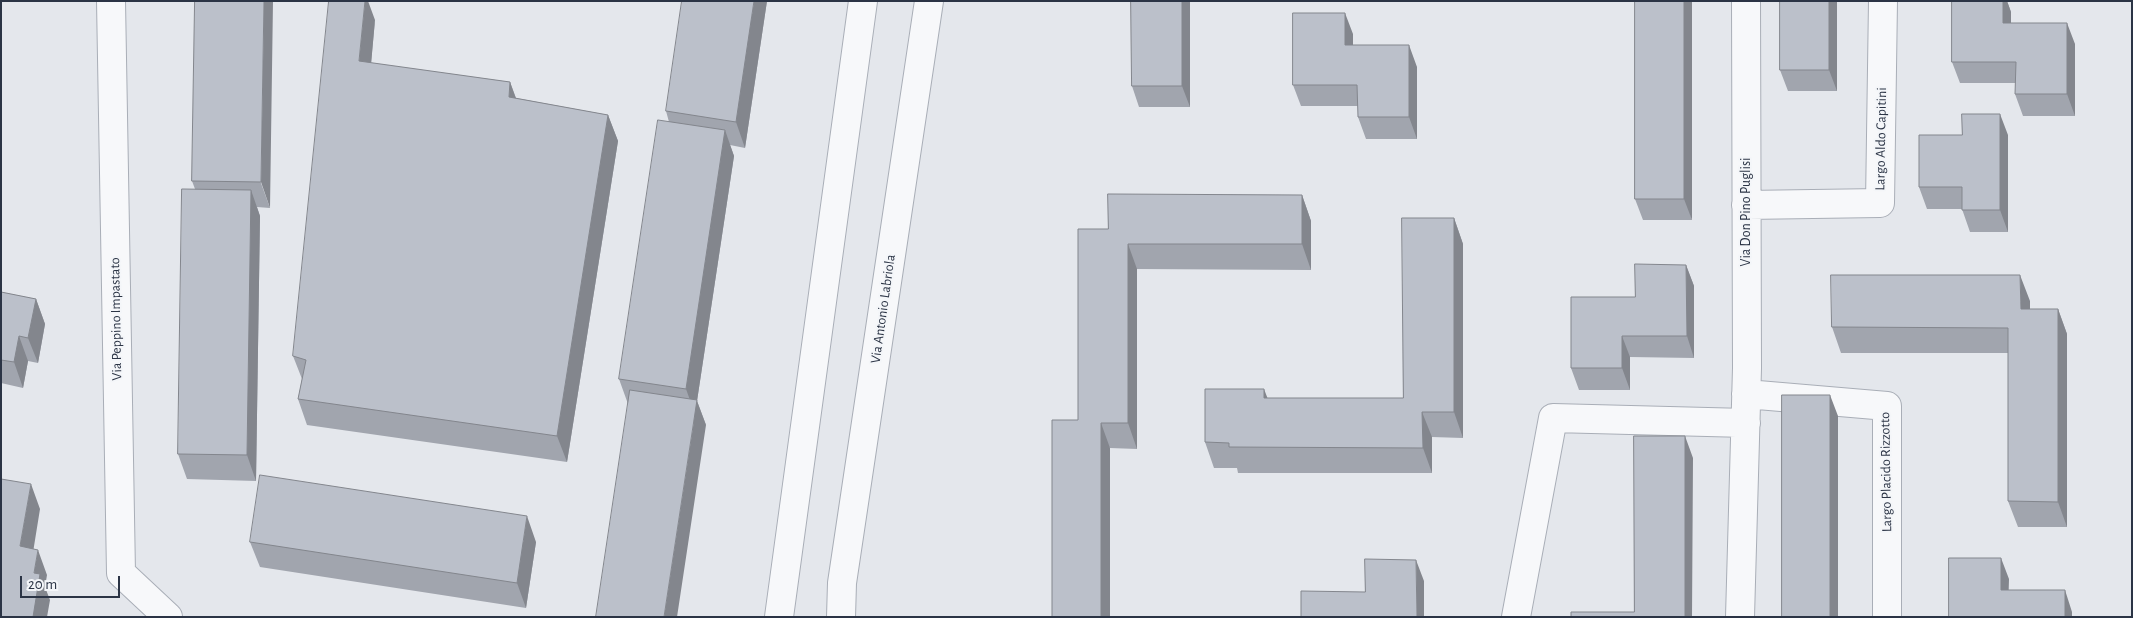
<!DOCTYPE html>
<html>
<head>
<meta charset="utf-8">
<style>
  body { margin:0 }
  #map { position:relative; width:2133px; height:618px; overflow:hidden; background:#e4e7ec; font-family:"Alegreya Sans",sans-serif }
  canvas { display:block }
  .frame { position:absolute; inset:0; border:2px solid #2b3445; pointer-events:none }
  .scale { position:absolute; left:20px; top:576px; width:100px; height:22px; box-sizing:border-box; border:2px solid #2b3445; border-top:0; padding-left:6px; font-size:15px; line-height:18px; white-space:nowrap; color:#2b3445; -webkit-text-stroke:4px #f4f6f9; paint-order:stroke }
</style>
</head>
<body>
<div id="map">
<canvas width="2133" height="618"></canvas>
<div class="frame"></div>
<div class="scale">20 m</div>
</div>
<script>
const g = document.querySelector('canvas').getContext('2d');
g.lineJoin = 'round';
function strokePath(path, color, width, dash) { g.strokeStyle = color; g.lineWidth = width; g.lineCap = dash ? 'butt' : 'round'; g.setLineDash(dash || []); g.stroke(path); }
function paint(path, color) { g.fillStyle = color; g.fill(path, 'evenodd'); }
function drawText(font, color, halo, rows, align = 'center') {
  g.font = font + ' "Alegreya Sans",sans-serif'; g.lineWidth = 4; g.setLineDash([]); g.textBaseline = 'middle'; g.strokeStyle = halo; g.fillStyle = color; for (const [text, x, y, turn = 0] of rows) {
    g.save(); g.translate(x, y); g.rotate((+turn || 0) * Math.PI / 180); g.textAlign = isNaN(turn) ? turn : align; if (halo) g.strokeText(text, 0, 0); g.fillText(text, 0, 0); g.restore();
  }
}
const minor = new Path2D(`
  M111 1 121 573 168 617
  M1746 205 1880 203 1883 1
  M1746 394 1887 406V617
  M779 617 863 1
  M841 617 842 583 929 1
  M1516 617 1553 418 1746 423
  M1740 617 1747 368 1746 1`);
strokePath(minor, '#a9aeb7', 30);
strokePath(minor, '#f7f8fa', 28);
paint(new Path2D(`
  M195 1 270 208 257 207 260 216 256 481 187 479 178 454 195 189 192 181Z
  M767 1 745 148 730 145 734 156 697 401 706 425 628 404 619 379 669 122 666 111Z
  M1131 1H1190V107H1139L1132 86Z
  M1635 1 1692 220H1643L1635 199Z
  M1780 1H1837V91H1788L1780 70Z
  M1952 1H2007L2011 12V23L2075 44V116H2023L2015 94 2016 83H1960L1952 62Z
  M375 20 371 63 510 82 516 98 608 115 618 141 567 462 307 425 298 399 302 379 293 356Z
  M1353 34V45L1417 67V139H1366L1358 117V106H1301L1293 85Z
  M2008 135V232H1970L1962 209H1927L1919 187Z
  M1302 195 1311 221V270L1137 269V449L1110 448 1078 420 1108 229Z
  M1454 218 1463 244V438L1432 437V473H1238L1237 468H1214L1205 442 1267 398H1403Z
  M1686 265 1694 286V358L1630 357V390H1579L1571 368 1635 297Z
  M1 292 36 299 45 324 38 363 28 361 23 388 1 383Z
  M2030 301V309H2058L2067 334V527H2018L2008 501V353H1841L1832 327Z
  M250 542H536L526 608 260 567Z`), '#a1a5ae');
paint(new Path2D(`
  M264 1H273L270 208 261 182Z
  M365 1H368L375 20 369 87 359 61Z
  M754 1H767L745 148 736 122Z
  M1182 1H1190V107L1182 86Z
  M1684 1H1692V220L1684 199Z
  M1829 1H1837V91L1829 70Z
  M2003 1H2007L2011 12V44L2003 23Z
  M1345 13 1353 34V67L1345 45Z
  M2067 23 2075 44V116L2067 94Z
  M1409 45 1417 67V139L1409 117Z
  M510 82 519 107 509 97Z
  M2000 114 2008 135V232L2000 210Z
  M608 115 618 141 567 462 557 436Z
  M725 130 734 156 697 401 706 425 677 617H664L695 414 686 389Z
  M251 190 260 216 256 481 247 455Z
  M1302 195 1311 221V270L1302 244Z
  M1454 218 1463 244V438L1454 412Z
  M1128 244 1137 269V449L1128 423Z
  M1686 265 1694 286V358L1687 336Z
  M2020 275 2030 301V334L2021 309Z
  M36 299 45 324 38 363 28 338Z
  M2058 309 2067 334V527L2058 502Z
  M19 336 28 361 23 388 14 362Z
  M1622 336 1630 357V390L1622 368Z
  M1264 389 1274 415 1264 398Z
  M1830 395 1838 416V617H1830Z
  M1422 412 1432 437V473L1423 448Z
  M1101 423 1110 448V617H1101Z
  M1685 436 1693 458 1692 617H1685Z
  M31 484 40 509 30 571 20 546Z
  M527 516 536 542 526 608 517 583Z
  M38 550 47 575 45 587 50 600 47 617H33L34 573Z
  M2001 558 2009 579 2008 612 2001 590Z
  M1416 560 1424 581V617H1417Z
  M2065 590 2072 612V617H2065Z`), '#83868d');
const building = new Path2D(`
  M195 1H264L261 182 192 181Z
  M329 1H365L359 61 510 82 509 97 608 115 557 436 298 399 306 360 293 356Z
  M682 1H754L736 122 666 111Z
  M1131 1H1182V86H1132Z
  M1635 1H1684V199H1635Z
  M1780 1H1829V70H1780Z
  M1952 1H2003V23H2067V94H2015L2016 62H1952Z
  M1293 13H1345V45H1409V117H1358L1357 85H1293Z
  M1962 114H2000V210H1962V187H1919V135H1962Z
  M658 120 725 130 686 389 619 379Z
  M182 189 251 190 247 455 178 454Z
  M1108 194 1302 195V244H1128V423H1101V617H1052V420H1078V229H1108Z
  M1402 218H1454V412H1422L1423 448 1229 447V443L1205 442V389H1264V398H1403Z
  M1635 264 1686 265 1687 336H1622V368H1571V297H1635Z
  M1831 275H2020L2021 309H2058V502L2008 501V328L1832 327Z
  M1 292 36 299 28 338 19 336 14 362 1 360Z
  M630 390 697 400 664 617H596Z
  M1782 395H1830V617H1782Z
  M1634 436H1685V617H1571V612H1634Z
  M260 475 527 516 517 583 250 542Z
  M1 479 31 484 20 546 38 550 34 573 40 574 33 617H1Z
  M1949 558H2001V590H2065V617H1949Z
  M1365 559 1416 560 1417 617H1301V591L1365 592Z`);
paint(building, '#bbc0ca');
strokePath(building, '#83868d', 1);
drawText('14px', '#2b3445', '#f4f6f9', [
  ["Largo Aldo Capitini",1881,139,-89],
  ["Via Don Pino Puglisi",1746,212,-90],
  ["Via Antonio Labriola",883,309,-82],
  ["Via Peppino Impastato",116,319,-91],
  ["Largo Placido Rizzotto",1886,472,-91]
]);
</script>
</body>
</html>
